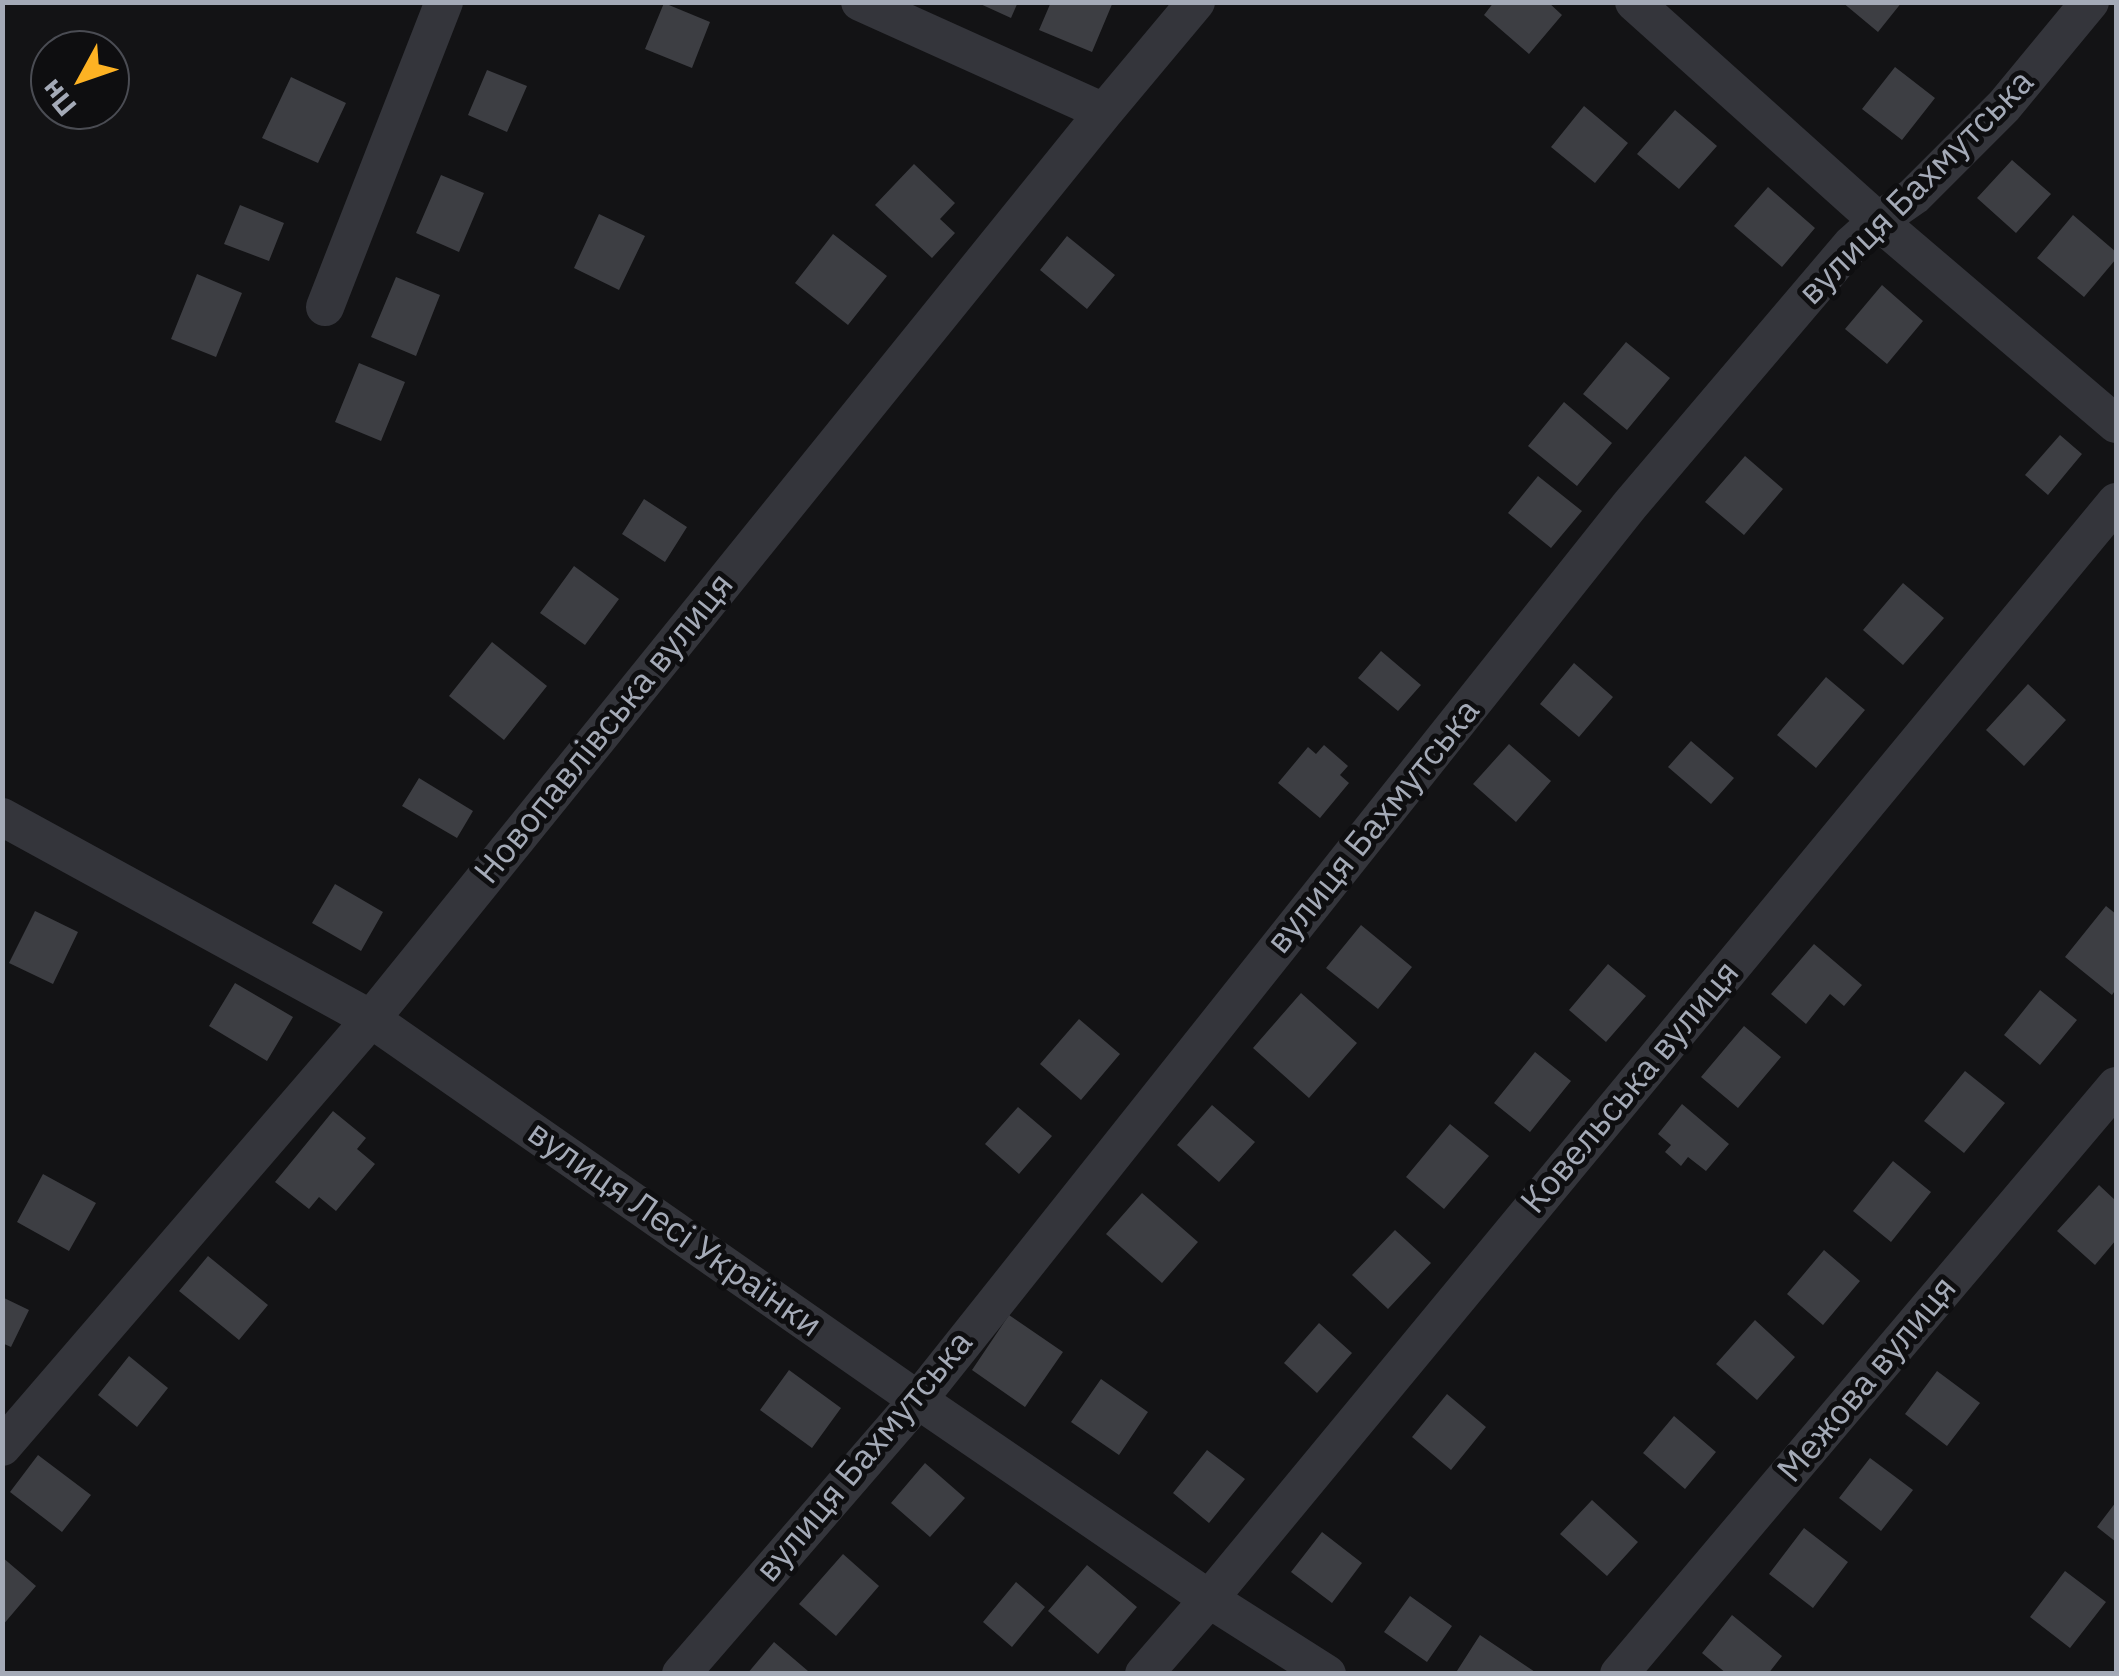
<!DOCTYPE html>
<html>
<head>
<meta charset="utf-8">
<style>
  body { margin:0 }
  #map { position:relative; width:2119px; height:1676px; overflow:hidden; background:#131315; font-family:"IBM Plex Sans",sans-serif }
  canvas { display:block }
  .frame { position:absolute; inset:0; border:5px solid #a4aab7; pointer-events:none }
  .north { position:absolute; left:30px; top:30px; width:100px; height:100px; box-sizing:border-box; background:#0e0e10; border:2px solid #4a4c53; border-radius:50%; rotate:230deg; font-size:28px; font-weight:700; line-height:40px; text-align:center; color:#a4aab7 }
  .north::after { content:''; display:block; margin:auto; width:35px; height:45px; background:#fdb223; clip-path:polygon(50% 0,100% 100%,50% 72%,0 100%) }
</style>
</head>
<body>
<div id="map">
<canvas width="2119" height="1676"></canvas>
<div class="frame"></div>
<div class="north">Пн</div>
</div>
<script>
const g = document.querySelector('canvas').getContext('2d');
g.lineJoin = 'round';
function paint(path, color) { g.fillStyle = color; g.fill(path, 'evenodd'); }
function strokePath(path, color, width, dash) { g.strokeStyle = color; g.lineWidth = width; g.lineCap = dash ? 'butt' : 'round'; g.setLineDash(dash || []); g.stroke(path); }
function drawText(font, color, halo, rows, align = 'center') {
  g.font = font + ' "IBM Plex Sans",sans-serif'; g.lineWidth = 10; g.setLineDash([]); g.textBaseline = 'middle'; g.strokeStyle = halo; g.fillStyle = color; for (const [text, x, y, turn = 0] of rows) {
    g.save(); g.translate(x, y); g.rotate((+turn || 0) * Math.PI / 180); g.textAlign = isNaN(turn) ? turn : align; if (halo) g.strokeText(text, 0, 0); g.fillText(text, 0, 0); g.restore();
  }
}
paint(new Path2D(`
  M976 2H1018L1011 18Z
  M1051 2H1113L1092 52 1039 30Z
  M1494 2H1548L1562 15 1529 54 1484 15Z
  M1842 2H1902L1878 32Z
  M664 3 710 22 692 68 645 49Z
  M1895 67 1935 98 1902 140 1862 109Z
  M487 70 527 86 507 132 468 115Z
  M291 77 346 103 318 163 262 138Z
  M1584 106 1628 143 1595 183 1551 147Z
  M1675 110 1717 146 1679 189 1637 154Z
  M2012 160 2051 194 2016 233 1977 198Z
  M914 164 955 203 940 219 955 233 932 258 875 205Z
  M441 175 484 193 459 252 416 233Z
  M1768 187 1815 228 1782 267 1734 226Z
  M240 205 284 223 269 261 224 244Z
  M599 214 645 236 619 290 574 268Z
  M2073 215 2116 252V259L2084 297 2037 258Z
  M833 234 887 276 848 325 795 283Z
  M1067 236 1115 275 1087 309 1040 270Z
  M197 274 242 293 216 357 171 339Z
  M396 277 440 295 416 356 371 337Z
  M1882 285 1923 321 1887 364 1845 329Z
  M1626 342 1670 378 1627 430 1583 394Z
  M359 363 405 382 381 441 335 422Z
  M1564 402 1612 443 1577 486 1528 446Z
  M2060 435 2082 454 2048 495 2025 475Z
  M1745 456 1783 489 1744 535 1705 502Z
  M1538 476 1582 511 1551 548 1508 513Z
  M644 499 687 527 665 562 622 534Z
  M574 566 619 599 585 645 540 613Z
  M1903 583 1944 618 1903 665 1863 630Z
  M492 642 547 686 504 740 449 696Z
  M1381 651 1421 685 1398 711 1358 678Z
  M1574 663 1613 697 1579 737 1540 704Z
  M1826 677 1865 710 1816 768 1777 735Z
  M2028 684 2066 720 2024 766 1986 730Z
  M1691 741 1734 778 1711 804 1668 767Z
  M1509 744 1551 781 1516 822 1473 784Z
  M1324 745 1348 766 1340 775 1349 783 1320 818 1278 783 1308 747 1316 754Z
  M419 778 473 811 457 838 402 806Z
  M335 884 383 912 361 951 312 923Z
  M2106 906 2116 914V989L2112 995 2065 957Z
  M35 911 78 932 53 984 9 963Z
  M1361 925 1412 967 1378 1009 1326 968Z
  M1814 944 1862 985 1844 1006 1830 994 1806 1024 1771 994Z
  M1608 964 1646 996 1606 1042 1569 1010Z
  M235 983 293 1017 267 1061 209 1026Z
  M2040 990 2077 1020 2040 1065 2004 1035Z
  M1301 993 1357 1043 1309 1098 1253 1048Z
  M1079 1019 1120 1054 1081 1100 1040 1064Z
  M1744 1026 1781 1057 1738 1108 1701 1077Z
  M1535 1052 1571 1081 1530 1132 1494 1103Z
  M1965 1071 2005 1103 1964 1153 1924 1121Z
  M1682 1104 1729 1144 1706 1171 1688 1157 1681 1166 1665 1152 1671 1145 1658 1134Z
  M1212 1105 1255 1142 1219 1182 1177 1145Z
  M1018 1107 1052 1136 1019 1174 985 1144Z
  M333 1111 366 1138 357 1149 375 1164 336 1211 319 1197 309 1209 275 1182Z
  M1450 1124 1489 1156 1444 1209 1406 1177Z
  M1893 1161 1931 1192 1891 1242 1853 1211Z
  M43 1174 96 1203 69 1251 17 1222Z
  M2099 1185 2116 1201V1240L2095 1265 2057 1231Z
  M1142 1193 1198 1242 1162 1283 1106 1234Z
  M1395 1230 1431 1263 1388 1309 1352 1275Z
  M1824 1250 1860 1281 1823 1325 1787 1294Z
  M208 1256 268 1305 239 1340 179 1291Z
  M2 1297 29 1310 11 1347 2 1343Z
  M1009 1315 1063 1352 1025 1407 972 1370Z
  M1755 1320 1795 1357 1757 1400 1716 1364Z
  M1319 1323 1352 1353 1317 1393 1284 1363Z
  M129 1356 168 1388 137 1427 98 1395Z
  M789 1370 841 1408 812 1448 760 1410Z
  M1937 1371 1980 1403 1947 1446 1905 1414Z
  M1101 1379 1148 1412 1119 1455 1071 1422Z
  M1447 1394 1486 1427 1451 1470 1412 1437Z
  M1674 1416 1716 1452 1685 1489 1643 1453Z
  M1207 1450 1245 1479 1209 1523 1173 1493Z
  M38 1455 91 1495 62 1532 10 1492Z
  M1870 1458 1913 1490 1881 1531 1839 1498Z
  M925 1463 965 1498 930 1537 891 1503Z
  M1592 1500 1638 1542 1607 1576 1560 1534Z
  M2116 1502V1542L2097 1527Z
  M1804 1528 1848 1562 1813 1608 1769 1574Z
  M1322 1532 1362 1563 1332 1603 1291 1572Z
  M843 1554 879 1586 836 1636 799 1604Z
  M2 1557 36 1586 2 1626Z
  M1087 1565 1137 1607 1098 1654 1048 1611Z
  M2065 1571 2106 1602 2070 1648 2030 1617Z
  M1016 1582 1045 1607 1012 1647 983 1622Z
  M1410 1596 1452 1626 1427 1662 1384 1632Z
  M1732 1615 1782 1656 1768 1674H1727L1702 1653Z
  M1480 1635 1538 1674H1455Z
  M774 1642 808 1671 805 1674H747Z`), '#3d3e43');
strokePath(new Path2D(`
  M860 2 1104 112
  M1634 2 1878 221 2116 424
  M325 307 444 2
  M2 817 371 1019 918 1400 1209 1599 1327 1674
  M2 1447 371 1019 1104 112 1196 2
  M681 1674 918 1400 1630 505 1851 245 1878 221 1914 196 2004 106 2090 2
  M1144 1674 1209 1599 2116 502
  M1619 1674 2116 1086`), '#34353b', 38);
drawText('35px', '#a4aab7', '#0e0e10', [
  ["вулиця Бахмутська",1917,188,-45],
  ["Новопавлівська вулиця",605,729,-51],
  ["вулиця Бахмутська",1374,827,-51],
  ["Ковельська вулиця",1631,1088,-50],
  ["вулиця Лесі Українки",674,1230,35],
  ["Межова вулиця",1868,1380,-50],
  ["вулиця Бахмутська",865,1457,-50]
]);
</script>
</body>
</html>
